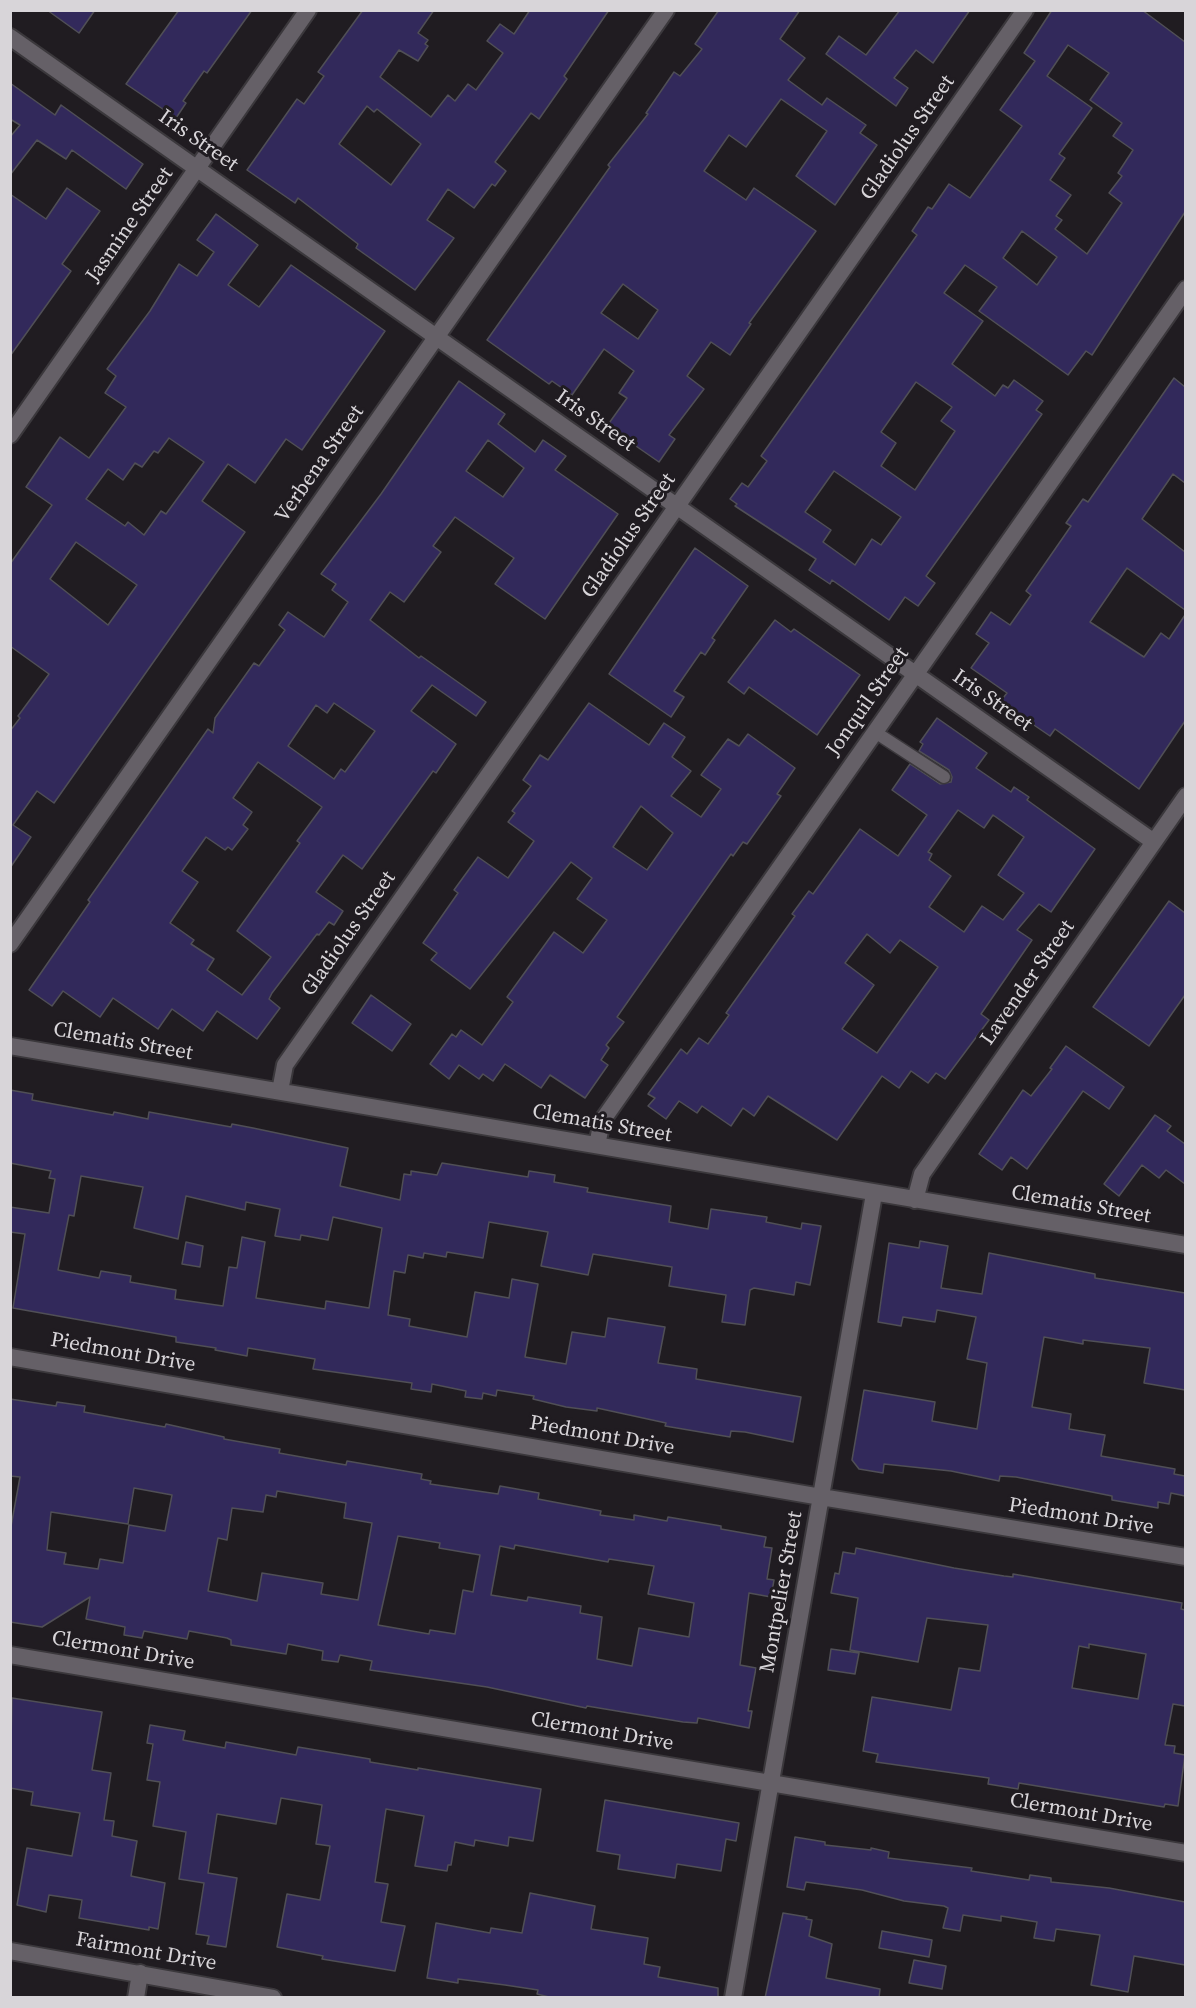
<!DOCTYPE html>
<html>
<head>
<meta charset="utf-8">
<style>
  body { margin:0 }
  #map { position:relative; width:1196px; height:2008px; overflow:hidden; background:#201c21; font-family:"Source Serif 4",serif }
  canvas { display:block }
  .frame { position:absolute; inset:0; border:12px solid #d8d5d9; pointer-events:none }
</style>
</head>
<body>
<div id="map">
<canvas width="1196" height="2008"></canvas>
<div class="frame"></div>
</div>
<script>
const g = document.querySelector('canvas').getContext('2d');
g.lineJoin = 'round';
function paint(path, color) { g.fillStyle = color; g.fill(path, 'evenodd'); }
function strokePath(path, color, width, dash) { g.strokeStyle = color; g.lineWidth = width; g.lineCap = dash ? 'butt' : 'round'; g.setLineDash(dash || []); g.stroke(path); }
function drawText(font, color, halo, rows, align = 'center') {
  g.font = font + ' "Source Serif 4",serif'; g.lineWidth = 6; g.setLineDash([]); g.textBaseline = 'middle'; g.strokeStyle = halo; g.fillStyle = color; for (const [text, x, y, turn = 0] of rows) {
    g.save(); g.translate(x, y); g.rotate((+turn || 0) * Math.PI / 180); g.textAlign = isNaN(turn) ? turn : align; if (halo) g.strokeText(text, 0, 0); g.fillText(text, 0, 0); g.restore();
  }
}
const building = new Path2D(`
  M47 10H95L79 33Z
  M179 10H252L207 73 204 71 183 101 186 103 176 118 126 84Z
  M363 10H434L418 33 428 40 425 44 428 46 418 61 399 50 380 77 431 117 448 95 455 101 468 84 476 90 503 53 487 41 500 24 514 34 530 10H609L564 76 567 79 539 119 531 113 495 162 506 171 495 186 492 184 474 208 448 189 427 220 454 238 415 290 356 248 358 244 298 198 295 203 247 170 297 99 304 104 324 76 318 72ZM367 106 374 112 377 109 421 144 391 185 339 144Z
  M719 10H800L780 39 805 58 788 80 822 105 827 98 866 125 860 133 877 145 835 205 796 176 827 131 781 99 746 147 729 135 704 171 746 200 754 188 816 231 749 323 751 324 730 355 711 342 701 356 687 376 704 389 669 435 675 439 659 462 607 426 627 398 619 393 634 371 604 349 572 395 552 381 549 384 487 340 610 167 608 165 648 114 646 113 674 72 680 76 702 49 695 44ZM623 284 658 310 638 339 601 313Z
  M900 10H970L933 63 916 50 894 78 908 88 896 106 826 54 839 36 866 55Z
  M1052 10H1142L1185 42V212L1092 355 1086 351 1068 375 979 311 997 287 965 265 944 293 983 321 952 364 995 396 1003 385 1008 388 1014 380 1043 401 1036 410 1042 414 926 576 935 583 918 606 905 597 889 620 832 580 830 584 809 570 816 559 735 506 737 504 730 499 742 483 748 487 767 461 761 456 917 235 912 231 928 207 932 209 949 184 970 198 1022 126 1000 110 1035 61 1024 53ZM1068 45 1109 73 1090 100 1122 123 1113 136 1133 150 1118 173 1122 176 1109 193 1122 203 1087 254 1055 229 1062 220 1056 216 1071 195 1050 180 1065 158 1059 154 1092 108 1047 76ZM1022 231 1057 257 1037 285 1003 258ZM916 382 952 407 941 421 955 431 915 490 881 466 896 443 881 432ZM834 471 901 517 881 545 872 539 855 565 823 542 831 530 805 512Z
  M10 83 55 115 61 105 143 164 126 189 72 150 66 159 37 140 10 175V137L20 125 10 119Z
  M67 188 100 211 62 264 71 271 10 356V194L46 219Z
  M216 214 258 245 228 285 259 307 291 265 385 331 302 450 286 439 255 483 228 464 202 501 245 532 54 803 37 791 13 825 31 837 10 868V731L20 718 18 716 49 674 10 646V564L52 505 26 487 60 437 89 458 126 407 105 393 116 376 107 369 150 311 179 264 197 276 214 252 197 240ZM169 438 204 462 166 514 161 511 144 535 128 522 125 526 86 499 108 469 123 480 135 463 142 467 154 451 158 453ZM76 542 137 585 108 625 50 579Z
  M1174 378 1185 387V483L1173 474 1142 519 1185 552V610L1127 568 1090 622 1144 657 1161 633 1169 639 1185 615V721L1139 789 1055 729 1050 736 1000 702 1007 693 971 668 989 643 976 634 991 612 1010 625 1031 595 1026 591 1071 526 1066 523 1083 499 1088 502Z
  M459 381 505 414 498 424 535 452 543 440 566 456 555 470 618 514 545 619 495 584 514 558 455 517 433 546 441 552 404 602 390 592 370 620 419 658 421 656 486 702 476 716 432 685 411 711 456 744 436 773 433 771 362 869 343 855 316 892 343 911 334 925 329 922 319 935 317 934 272 993 269 999 280 1008 257 1039 217 1011 203 1031 172 1009 158 1029 113 998 100 1017 63 991 52 1006 29 990 90 902 88 900 208 729 213 733 215 718 254 663 259 666 285 630 279 625 288 612 324 637 348 602 332 590 336 584 321 574 381 494ZM488 440 524 468 503 497 466 471ZM334 703 375 731 345 772 341 769 334 779 288 746 316 705 327 713ZM258 762 322 807 297 841 300 843 237 931 271 957 242 995 207 970 214 959 191 944 194 940 170 923 198 882 182 871 206 837 225 850 228 847 232 850 248 829 243 825 252 812 233 798Z
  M695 548 748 586 712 638 715 640 705 655 701 652 674 691 684 697 671 717 609 674Z
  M775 620 791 632 794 629 860 675 817 735 749 687 744 694 728 682Z
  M589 703 649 745 664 723 685 737 672 757 691 771 671 796 701 817 721 789 701 775 728 739 739 746 748 734 795 768 777 794 781 796 747 844 743 842 733 856 731 854 617 1017 624 1022 606 1045 609 1048 601 1060 608 1065 585 1098 550 1075 541 1088 505 1064 493 1081 483 1074 479 1079 459 1065 449 1079 430 1064 452 1034 456 1037 461 1030 482 1045 513 1002 507 997 554 932 583 953 607 920 577 899 592 878 571 862 470 989 431 960 437 953 423 943 458 893 454 890 478 857 508 878 534 841 508 822 515 813 512 811 531 786 523 780 540 755 548 760ZM641 806 673 833 647 870 613 847Z
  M937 718 987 753 976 768 1011 792 1014 787 1029 797 1027 800 1095 849 1051 912 1039 904 1017 930 1032 940 981 1014 989 1020 945 1079 936 1073 928 1083 911 1071 899 1088 882 1076 837 1140 768 1096 754 1116 743 1108 731 1126 702 1106 697 1113 679 1101 666 1119 648 1106 655 1098 648 1094 681 1049 687 1054 699 1038 708 1044 729 1015 726 1013 795 916 792 914 809 891 813 894 860 829 898 856 927 815 892 790 910 764 940 784 951 782 952 777 949 770 919 751 923 744 920 742ZM958 810 984 828 993 815 1024 837 998 875 1024 893 1003 920 982 906 964 932 929 907 951 876 929 860 932 854 928 852ZM867 934 890 953 900 940 938 967 877 1053 842 1029 874 985 845 963Z
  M1169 901 1185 913V995L1149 1046 1093 1007Z
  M371 995 411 1024 392 1051 352 1023Z
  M1066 1046 1124 1087 1109 1109 1083 1091 1027 1169 1011 1157 1002 1170 979 1154 1023 1090 1031 1096 1052 1069 1050 1068Z
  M10 1090 33 1094 32 1100 113 1115 114 1112 148 1119 149 1112 231 1127 232 1124 253 1128 348 1148 340 1186 400 1200 404 1174 411 1175V1171L437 1175 442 1163 528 1177 529 1171 555 1175 554 1182 588 1188 587 1192 671 1206 669 1222 708 1229 711 1209 767 1217 766 1222 801 1229 802 1223 821 1226 810 1285 796 1282 794 1295 754 1288 750 1290 745 1325 722 1322 726 1295 669 1286 672 1267 593 1254 588 1275 541 1266 548 1232 489 1222 483 1258 447 1252 446 1257 424 1253 423 1258 408 1255 405 1273 394 1271 388 1315 410 1319 409 1326 467 1337 475 1292 509 1298 512 1279 538 1284 525 1357 566 1364 572 1332 605 1337 608 1318 665 1327 658 1363 697 1369 696 1379 801 1397 793 1442 745 1432 731 1431 730 1437 665 1426 666 1423 597 1408V1411L566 1407 533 1399 534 1396 497 1390 496 1396 483 1393 482 1399 465 1397 466 1391 432 1384 431 1392 411 1389 412 1383 313 1369 315 1359 248 1348 247 1356 215 1350 216 1348 176 1342V1337L13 1308 25 1234 10 1232V1207L49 1213 55 1179 49 1178 51 1171 10 1163ZM81 1176 143 1187 134 1228 178 1239 186 1196 245 1210 246 1202 280 1209 275 1236 300 1240 301 1235 328 1240 333 1217 382 1228 369 1308 326 1301 325 1309 256 1298 265 1242 242 1237 237 1268 229 1267 223 1306 175 1299 176 1290 130 1282 131 1276 101 1271 99 1278 58 1270 69 1215 74 1216Z
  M1155 1115 1171 1126 1167 1131 1185 1144V1184L1166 1170 1159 1178 1142 1165 1119 1196 1104 1184Z
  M920 1241 948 1246 941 1288 982 1294 989 1253 1095 1274V1278L1185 1293V1390L1144 1383 1150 1348 1083 1340V1344L1044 1337 1032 1407 1071 1414 1069 1429 1105 1435 1101 1456 1175 1469 1174 1474 1185 1476V1496L1171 1493 1169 1504 1158 1502V1508L1112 1500V1496L1016 1477 1000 1476 999 1481 951 1471 884 1464 883 1473 859 1469 852 1460 864 1390 935 1402 932 1421 977 1429 987 1363 967 1359 976 1317 937 1310 935 1322 903 1317 901 1326 878 1322 889 1243 919 1248Z
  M186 1242 203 1246 200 1267 182 1264Z
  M10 1399 56 1406 57 1402 85 1406 84 1412 165 1427 166 1424 224 1437V1439L280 1449 279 1453 346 1465 347 1461 422 1474 421 1479 431 1481 430 1484 498 1494 500 1486 539 1493 538 1499 601 1511 600 1515 634 1520V1515L667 1521 668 1517 721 1526V1529L766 1537 764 1547 772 1548 767 1579 774 1580 771 1597 749 1593 740 1665 756 1668 748 1711H752L749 1728 698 1718 697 1723 683 1722 587 1706 586 1708 487 1687 370 1670 372 1661 340 1655 338 1662 322 1660 323 1651 288 1644 286 1654 231 1645V1640L227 1638 189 1631 187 1639 144 1631 142 1638 124 1635 125 1627 86 1619 90 1597 42 1627 10 1622V1532L20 1477 10 1476ZM134 1488 172 1495 165 1531 129 1525 123 1563 100 1559 98 1569 64 1564 66 1553 47 1550 51 1512 128 1524ZM277 1491 346 1503 344 1518 372 1523 358 1600 321 1594 323 1583 262 1573 257 1601 208 1591 218 1538 227 1540 232 1508 263 1512 266 1495 276 1497ZM398 1536 440 1543 439 1548 480 1555 473 1592 463 1590 455 1634 430 1630 429 1634 378 1625ZM515 1545 608 1562 609 1559 654 1566 648 1594 694 1603 689 1637 639 1628 632 1666 597 1659 602 1617 580 1613 581 1606 528 1597 527 1601 491 1595 500 1546 514 1549Z
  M856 1548 954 1568 1004 1576 1013 1577V1574L1182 1603 1181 1609 1185 1610V1706L1173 1704 1165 1745 1175 1746 1174 1753 1185 1755 1178 1806 1165 1804 1164 1807 1019 1783 1018 1789 988 1784 989 1778 876 1762 878 1754 863 1751 872 1697 951 1710 959 1668 980 1671 988 1625 927 1618 918 1662 850 1650 858 1598 831 1593 835 1573 839 1574 843 1552 855 1554ZM1089 1644 1146 1654 1138 1699 1072 1688 1079 1646 1089 1648Z
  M831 1649 859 1653 855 1674 828 1670Z
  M12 1698 102 1712 92 1770 111 1773 104 1820 114 1821 112 1836 137 1841 131 1876 165 1883 158 1929 149 1927V1930L79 1918 82 1900 49 1895 46 1912 17 1905 27 1848 72 1856 80 1813 31 1805 33 1792 10 1788Z
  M150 1725 185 1731 183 1740 225 1748 226 1742 296 1755 298 1747 370 1759V1762L418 1770V1768L541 1789 533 1841 509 1837 508 1846 475 1840 474 1846 455 1842 451 1865H448L447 1871 415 1866 424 1816 386 1809 375 1882 388 1884 381 1922 405 1926 395 1971 322 1959 323 1956 277 1947 287 1894 320 1900 330 1846 316 1844 322 1805 281 1798 276 1824 217 1814 208 1873 237 1878 226 1947 207 1944 209 1936 196 1934 204 1883 179 1879 186 1832 153 1826 160 1782 147 1780 153 1744 147 1743Z
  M605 1800 739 1823 736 1841 726 1839 721 1871 677 1864 675 1878 618 1869 620 1855 597 1851Z
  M795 1837 825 1842V1845L871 1850V1848L889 1852 888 1858 972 1868 971 1871 1029 1880 1030 1875 1051 1878V1882L1109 1888 1185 1902V1965L1134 1956 1128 1992 1091 1985 1100 1935 1056 1929 1054 1941 1034 1938 1037 1922 1001 1916V1921L963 1915 960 1931 943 1928 948 1908 944 1906 904 1901 862 1890 806 1882 804 1890 787 1887Z
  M530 1893 595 1906 591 1929 648 1938 644 1964 660 1967 658 1977 718 1988V1998H553L537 1994 538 1990 505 1985 458 1979V1983L427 1978 436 1923 490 1933 491 1928 522 1933Z
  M783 1913 807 1917 806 1919 812 1920 809 1936 832 1944 826 1978 880 1989 879 1998H765Z
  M882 1931 932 1940 929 1957 879 1948Z
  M914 1960 946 1966 942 1989 909 1983Z`);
paint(building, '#32295b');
strokePath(building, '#504f56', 1.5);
const service = new Path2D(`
  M875 732 944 777`);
const minor = new Path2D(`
  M10 37 1154 842
  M10 435 308 10
  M10 944 666 10
  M10 1046 1186 1245
  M280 1091 285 1065 1025 10
  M597 1145 602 1121 1186 289
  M915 1200 922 1174 1186 796
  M10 1357 821 1497 1186 1557
  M10 1655 1186 1853
  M10 1951 273 1998
  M136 1998 140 1973
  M733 1998 874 1194`);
strokePath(service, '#3b383c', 15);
strokePath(minor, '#3b383c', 20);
strokePath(service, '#656067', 12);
strokePath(minor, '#656067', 16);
drawText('21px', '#d8d5d9', '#201c21', [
  ["Gladiolus Street",908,138,-55],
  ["Iris Street",198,141,35],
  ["Jasmine Street",130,225,-55],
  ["Iris Street",595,421,35],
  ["Verbena Street",320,464,-55],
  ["Gladiolus Street",629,536,-55],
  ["Iris Street",992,701,35],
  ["Jonquil Street",868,702,-55],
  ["Gladiolus Street",349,934,-55],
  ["Lavender Street",1028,983,-55],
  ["Clematis Street",123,1042,10],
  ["Clematis Street",602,1124,10],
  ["Clematis Street",1081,1205,10],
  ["Piedmont Drive",123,1353,10],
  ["Piedmont Drive",602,1436,10],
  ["Piedmont Drive",1081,1517,9],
  ["Montpelier Street",782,1592,-80],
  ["Clermont Drive",123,1651,10],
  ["Clermont Drive",602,1732,10],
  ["Clermont Drive",1081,1813,10],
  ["Fairmont Drive",146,1952,10]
]);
</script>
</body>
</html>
